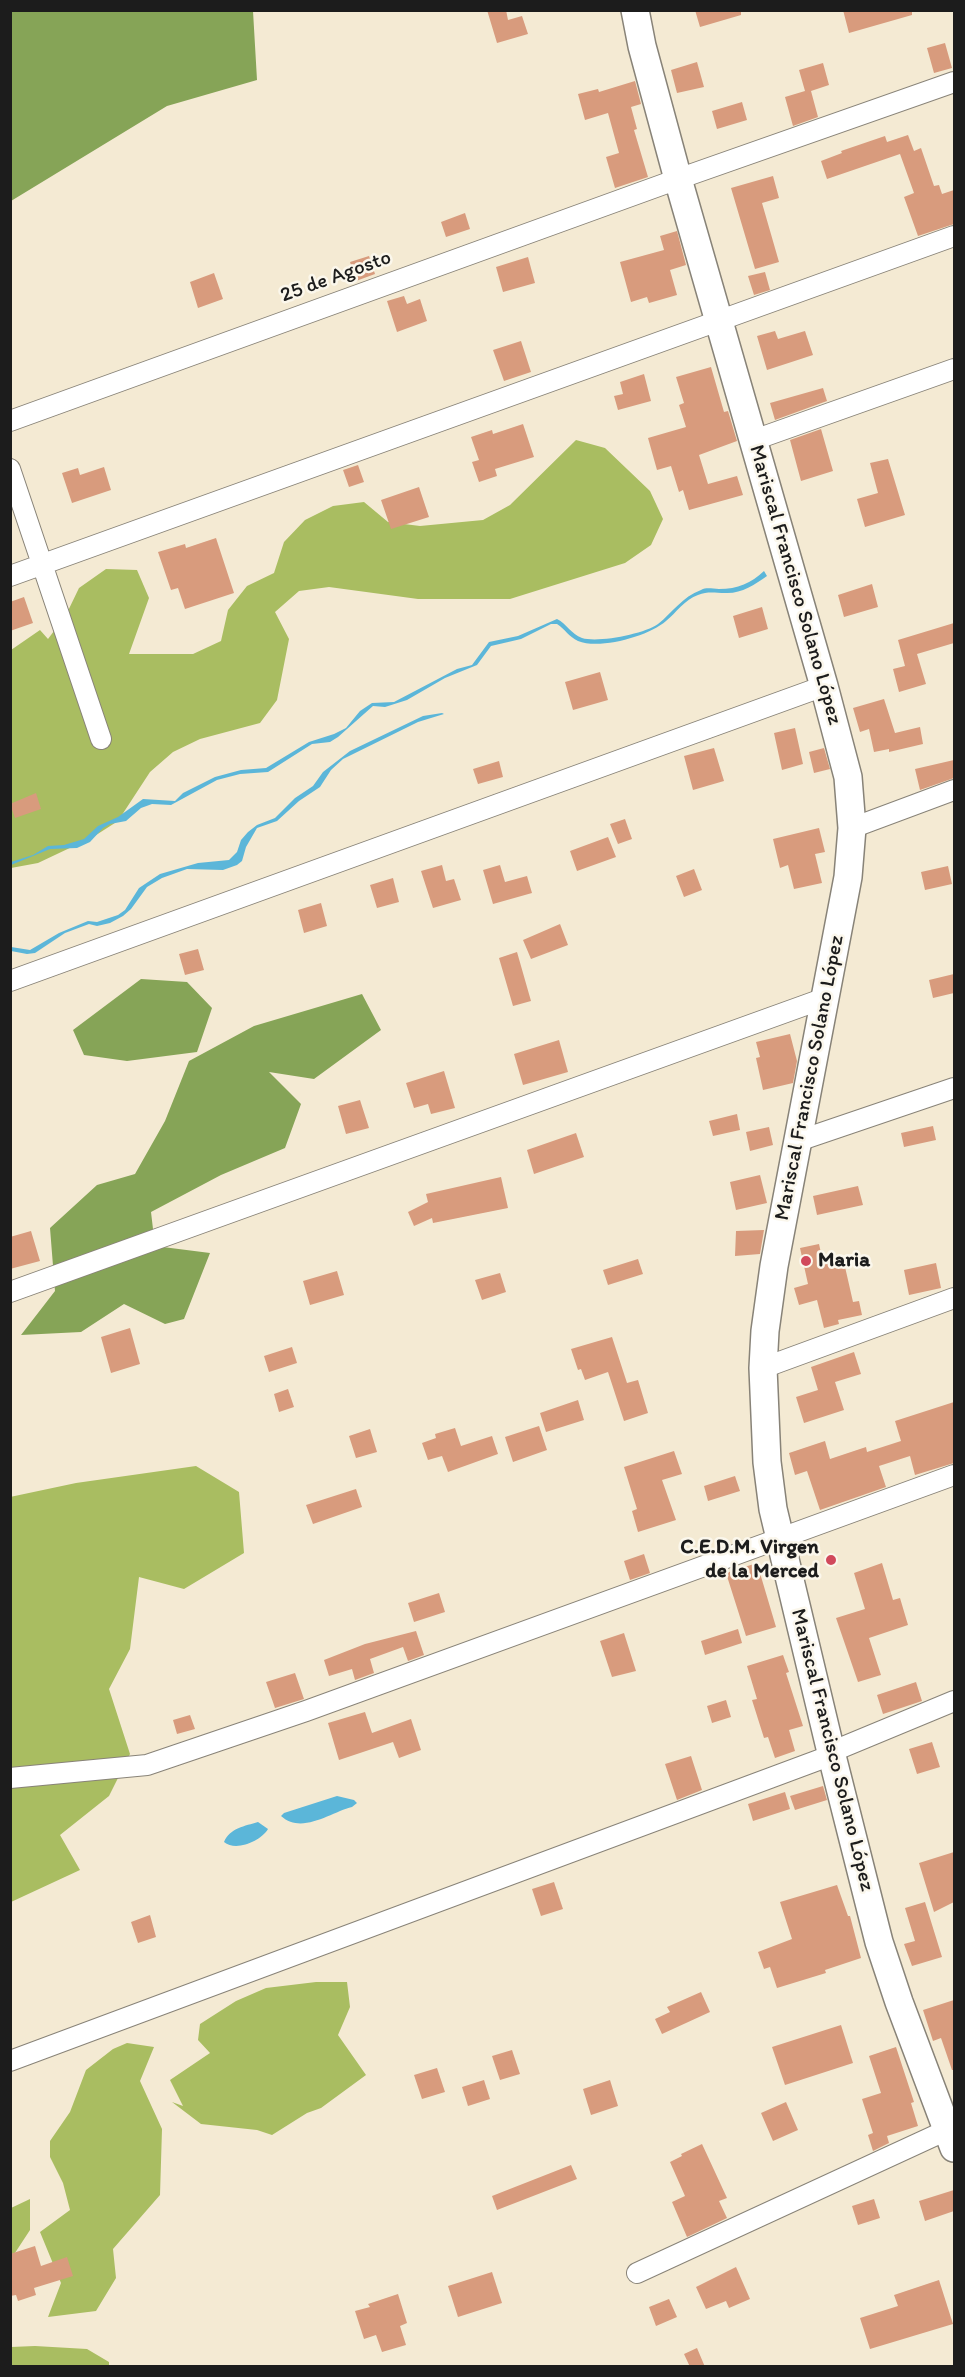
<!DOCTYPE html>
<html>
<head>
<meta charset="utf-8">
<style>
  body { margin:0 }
  #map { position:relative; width:965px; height:2377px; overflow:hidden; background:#f4ead3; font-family:Itim,sans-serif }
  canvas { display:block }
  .frame { position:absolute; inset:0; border:12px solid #1c1c1c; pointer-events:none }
</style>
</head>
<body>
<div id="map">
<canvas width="965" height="2377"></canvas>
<div class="frame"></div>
</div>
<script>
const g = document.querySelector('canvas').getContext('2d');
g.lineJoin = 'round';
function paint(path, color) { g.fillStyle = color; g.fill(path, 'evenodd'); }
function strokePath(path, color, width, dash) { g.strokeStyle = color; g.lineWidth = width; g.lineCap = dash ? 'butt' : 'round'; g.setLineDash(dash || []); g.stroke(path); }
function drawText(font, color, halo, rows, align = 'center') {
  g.font = font + ' Itim,sans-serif'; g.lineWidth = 5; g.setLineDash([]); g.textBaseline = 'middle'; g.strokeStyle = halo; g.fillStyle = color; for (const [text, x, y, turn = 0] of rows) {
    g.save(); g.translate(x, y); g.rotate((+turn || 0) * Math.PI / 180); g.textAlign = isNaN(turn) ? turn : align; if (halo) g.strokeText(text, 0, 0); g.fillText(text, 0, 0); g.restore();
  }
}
paint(new Path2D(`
  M576 440 605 448 650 491 663 519 651 545 625 563 510 599H418L329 587 299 591 275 612 289 639 277 700 260 723 200 739 173 752 150 772 118 821 93 837 38 863 11 868V650L40 630 48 639 66 615 79 588 106 569 137 570 149 598 129 654H193L221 641 228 610 247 586 274 573 284 542 305 520 333 506 364 502 388 522 420 526 483 520 510 505Z
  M196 1466 239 1492 244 1553 184 1589 139 1577 130 1649 109 1689 130 1754 109 1796 60 1835 80 1870 11 1902 10 1497 76 1483Z
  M316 1982H347L350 2007 338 2035 366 2075 321 2108 307 2113 272 2135 257 2130 201 2124 172 2102 183 2106 170 2080 210 2053 198 2040 200 2024 236 2001 266 1988Z
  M127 2043 154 2047 140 2081 162 2129 160 2195 113 2249 116 2278 96 2311 48 2317 61 2283 40 2232 70 2210 63 2183 50 2157V2141L70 2112 86 2070 113 2049Z
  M30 2199V2230L11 2259V2208Z
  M35 2346 87 2349 109 2362V2366H11V2347Z`), '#a9bd61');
paint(new Path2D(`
  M11 10 253 11 257 80 167 106 11 201Z
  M141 979 187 982 212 1008 197 1052 127 1061 84 1055 73 1030Z
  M362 994 381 1030 314 1079 269 1072 301 1104 285 1148 221 1175 151 1212 155 1246 210 1253 184 1319 165 1324 124 1304 81 1332 21 1335 55 1291 50 1228 97 1185 135 1174 165 1121 189 1061 254 1026Z`), '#86a457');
paint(new Path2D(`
  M764 571 767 576C754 585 741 594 725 593 715 593 708 591 698 595 685 599 676 613 666 621 649 636 600 650 578 641 569 637 565 629 557 624H551L521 639 491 646 477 665 445 678 407 700 385 707 373 706 338 737 330 742 312 744 268 772 240 774 217 780 171 805 152 804 141 808 126 821 110 824 103 828 90 842 77 848 50 849 11 865V862L33 855 48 846 64 845 84 839 98 826 118 817 143 799 175 801 183 793 215 777 241 770 266 768 309 742 334 734 346 728 360 711 372 703 394 702 457 669 472 665 489 642 518 636 557 619C567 624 571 634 582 638 598 643 644 634 658 624 673 612 682 597 701 590 707 587 712 589 719 589 738 589 751 583 764 571Z
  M442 713 444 714 418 722 343 759 331 770 320 787 299 801 277 821 257 828 246 847 242 861 237 865 223 870 187 869 162 878 147 887 131 909 123 916 110 923 97 926 89 924 65 933 35 953 27 954 11 951V947L30 950 59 933 88 921 97 922 118 915 125 910 139 888 160 874 198 863 229 860 237 852 241 840 248 832 257 825 275 818 295 798 313 786 323 772 350 751 423 716Z
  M337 1796 354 1800 357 1803 352 1807C331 1812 302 1835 281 1816L284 1813Z
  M258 1822 268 1829C261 1841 236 1852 224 1842 230 1828 245 1826 258 1822Z`), '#5bb6d9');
paint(new Path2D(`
  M487 10H506L508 20 522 16 528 34 497 43Z
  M695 10H741V15L700 27Z
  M843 10H912V15L849 33Z
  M945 43 952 68 934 73 927 48Z
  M697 62 704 87 677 93 671 70Z
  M823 63 829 85 811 91 818 117 793 126 785 97 805 91 799 70Z
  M635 81 641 104 631 107 637 129 634 130 648 177 615 188 606 157 619 153 608 113 585 120 578 94 598 89 599 92Z
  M742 102 747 120 717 129 712 111Z
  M908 135 914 151 921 148 934 186 939 185 942 194 954 190V224L918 236 904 197 914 193 900 154 827 179 821 161 842 153 841 151 885 136 887 142Z
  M773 176 779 198 762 203 779 262 755 269 731 188Z
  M465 213 470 229 446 237 441 222Z
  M677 231 686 265 670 270 677 295 649 303 647 297 631 302 620 262 664 250 660 236Z
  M369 256 375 274 356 281 350 262Z
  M528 257 535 283 503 292 496 267Z
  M765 272 770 290 754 295 748 276Z
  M214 273 223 299 198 308 190 282Z
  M404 296 407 304 420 299 427 321 397 332 387 301Z
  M775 331 778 339 805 331 813 355 767 370 757 336Z
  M521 341 531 372 504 381 493 350Z
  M711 367 724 412 728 411 737 441 699 455 708 484 737 476 743 495 689 510 683 490 679 492 671 466 657 470 648 438 686 427 679 405 684 403 676 377Z
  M644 374 651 401 618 410 614 396 623 394 620 382Z
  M823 388 827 401 775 420 770 403Z
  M523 424 534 457 495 469 497 476 479 482 472 462 479 460 471 437 492 430 493 434Z
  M821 429 833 471 801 481 790 440Z
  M888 459 905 515 865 527 857 499 878 493 870 463Z
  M358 465 364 482 349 487 343 470Z
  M104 467 111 490 72 503 62 473 78 468 80 475Z
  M419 487 429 517 391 529 381 500Z
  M216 538 234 593 185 609 178 588 171 590 158 552 185 544 186 548Z
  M872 584 878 607 844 617 838 595Z
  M24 597 33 623 10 631V602Z
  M762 607 768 629 739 638 733 616Z
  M954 623V643L917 654 926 684 899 692 893 669 905 666 898 640Z
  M600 672 608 700 573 710 565 682Z
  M884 699 895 733 920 727 923 744 889 752V749L874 752 869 729 860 732 853 708Z
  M795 728 803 764 782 770 774 733Z
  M714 748 724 781 693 790 684 756Z
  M824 748 830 769 814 773 809 752Z
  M954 760V778L920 790 915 769Z
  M499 761 503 777 478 784 473 769Z
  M36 793 41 809 15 818 10 804Z
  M625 819 632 839 618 844 610 824Z
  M819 828 825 852 815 854 822 883 794 889 788 865 780 868 773 839Z
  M608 837 616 857 577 871 570 851Z
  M442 865 446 881 454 879 461 900 433 908 421 871Z
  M500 865 505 882 527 876 532 893 493 904 483 870Z
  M948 866 952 884 925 890 921 872Z
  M694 869 702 890 684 897 676 876Z
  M393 878 399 902 377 908 370 885Z
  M321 903 327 926 304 933 298 910Z
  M560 924 568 945 531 959 523 940Z
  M198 949 204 970 185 975 179 954Z
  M517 952 531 1001 513 1006 499 958Z
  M954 974V993L933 998 929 980Z
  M790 1034 797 1061 793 1083 763 1090 756 1058 760 1057 756 1042Z
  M559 1040 568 1072 523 1085 514 1054Z
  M444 1071 455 1108 431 1114 428 1104 414 1108 406 1083Z
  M360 1100 369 1128 346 1134 338 1106Z
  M737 1114 740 1130 713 1136 709 1121Z
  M933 1126 936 1140 904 1147 901 1133Z
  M769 1127 773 1145 750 1151 746 1132Z
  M576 1133 584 1157 534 1174 527 1150Z
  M760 1175 767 1203 736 1210 730 1182Z
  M501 1177 508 1208 433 1223 432 1218 414 1226 408 1212 428 1202 426 1194Z
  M858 1186 863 1205 817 1215 813 1196Z
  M764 1230 760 1254 735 1256 736 1231Z
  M31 1231 40 1261 10 1269V1237Z
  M819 1244 823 1262 843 1258 853 1302 859 1301 862 1315 838 1320 839 1324 824 1328 817 1300 799 1305 794 1288 808 1284 800 1248Z
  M638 1259 643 1274 608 1285 603 1270Z
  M936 1263 941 1288 909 1295 904 1270Z
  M337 1271 344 1295 310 1305 303 1281Z
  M500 1273 506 1292 482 1300 475 1280Z
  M130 1328 140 1364 111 1373 101 1337Z
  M612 1337 627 1383 638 1380 648 1413 624 1421 608 1372 585 1380 581 1369 578 1370 571 1349Z
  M292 1347 297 1363 269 1372 264 1356Z
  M854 1352 861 1374 835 1382 844 1410 804 1423 796 1397 818 1390 811 1367Z
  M288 1389 294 1407 279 1412 274 1394Z
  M578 1400 584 1420 546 1432 540 1413Z
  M954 1402V1463L915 1475 910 1456 879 1466 886 1487 820 1510 807 1471 795 1475 789 1453 825 1441 830 1459 866 1447 867 1452 901 1441 895 1421Z
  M539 1426 547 1450 513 1462 505 1437Z
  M455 1428 461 1446 492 1436 498 1454 448 1472 442 1456 428 1460 422 1443 436 1438 435 1434Z
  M370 1429 377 1452 356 1458 349 1436Z
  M674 1451 682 1474 662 1480 676 1520 638 1532 632 1511 637 1509 624 1467Z
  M735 1476 740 1491 708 1501 704 1486Z
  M356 1489 362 1507 313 1524 306 1505Z
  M644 1554 650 1573 630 1580 624 1561Z
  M757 1563 776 1627 746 1636 726 1573Z
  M882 1563 893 1600 900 1598 908 1625 869 1638 881 1675 858 1682 836 1618 865 1609 854 1573Z
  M439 1593 445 1612 414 1622 408 1603Z
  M738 1629 742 1643 705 1655 701 1641Z
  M416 1631 424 1655 408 1661 403 1647 370 1659 374 1673 355 1680 352 1669 329 1676 324 1660 365 1644Z
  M624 1633 636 1671 612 1677 600 1641Z
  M783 1655 789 1672 786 1673 803 1726 789 1730 795 1751 775 1758 768 1737 764 1738 752 1700 757 1699 747 1666Z
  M295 1673 304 1699 275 1708 266 1682Z
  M916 1682 922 1701 883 1714 877 1695Z
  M726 1700 731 1717 712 1723 707 1706Z
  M365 1712 372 1733 411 1719 421 1750 399 1758 393 1742 339 1760 328 1723Z
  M190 1715 195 1729 177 1734 173 1720Z
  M932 1742 940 1767 917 1774 909 1749Z
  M691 1756 702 1790 677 1800 665 1764Z
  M823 1786 827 1800 795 1810 790 1796Z
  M785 1792 790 1809 753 1821 748 1804Z
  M954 1852V1902L934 1912 919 1863Z
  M554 1882 563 1909 541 1916 532 1889Z
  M837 1885 848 1916H850L861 1958 825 1970 826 1973 777 1988 770 1967 764 1969 758 1952 792 1939 780 1902Z
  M925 1902 942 1957 912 1966 904 1944 915 1941 905 1908Z
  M150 1915 156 1937 138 1943 131 1922Z
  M701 1992 710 2012 662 2034 655 2019 670 2012 667 2007Z
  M954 2000V2070H952L941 2038 933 2041 923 2010Z
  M841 2025 853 2063 785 2085 772 2047Z
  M896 2047 914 2102 911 2103 918 2126 887 2136 889 2143 873 2151 868 2135 873 2133 862 2099 881 2093 869 2056Z
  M512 2050 520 2074 500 2080 492 2056Z
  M437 2068 445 2092 422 2099 414 2075Z
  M484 2080 490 2099 468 2106 462 2087Z
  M610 2080 618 2106 591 2115 583 2089Z
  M786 2102 798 2130 773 2141 761 2113Z
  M702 2144 727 2198 719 2201 727 2218 687 2237 672 2202 685 2196 670 2162 682 2156 681 2154Z
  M571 2165 577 2179 497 2210 492 2196Z
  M954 2190V2211L925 2221 919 2201Z
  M874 2199 880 2218 858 2225 852 2206Z
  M35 2246 41 2266 67 2257 73 2276 34 2288 36 2295 18 2301 16 2295 10 2296V2254Z
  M736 2267 750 2299 729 2308 726 2301 706 2309 696 2287Z
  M492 2272 502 2303 458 2317 448 2286Z
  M939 2280 953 2324 870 2349 860 2318 898 2306 894 2295Z
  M398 2294 407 2323 400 2326 406 2345 382 2352 376 2335 364 2339 355 2311 370 2307 368 2304Z
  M669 2299 677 2317 656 2326 649 2307Z
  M697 2348 705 2367H690L684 2354Z`), '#d89b7d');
const street = new Path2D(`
  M10 421 678 179 954 82
  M754 440 954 369
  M10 469 101 739
  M10 576 954 236
  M852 828 954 790
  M10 981 824 686
  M798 1141 954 1088
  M10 1292 825 998
  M763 1368 954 1298
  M831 1752 954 1701
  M10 1778 147 1765 306 1711 954 1475
  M10 2061 832 1755
  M637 2273 947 2130`);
const secondary = new Path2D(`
  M635 10 642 46 678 179 824 686 848 777 852 828 848 877 774 1266 765 1331 763 1368 767 1462 773 1509 831 1752 879 1942 899 2002 954 2148`);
strokePath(street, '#888378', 22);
strokePath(secondary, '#888378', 30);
strokePath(street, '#fff', 20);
strokePath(secondary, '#fff', 27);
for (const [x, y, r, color] of [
  [806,1261,6,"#d1495b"],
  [831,1560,6,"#d1495b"]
]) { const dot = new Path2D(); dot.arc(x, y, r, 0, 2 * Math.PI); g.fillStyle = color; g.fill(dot); strokePath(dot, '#fbf7ec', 2); }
drawText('21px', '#1c1c1c', '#fbf7ec', [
  ["25 de Agosto",336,277,-20],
  ["Mariscal Francisco Solano López",795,585,74],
  ["Mariscal Francisco Solano López",810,1078,-79],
  ["Mariscal Francisco Solano López",832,1750,76]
]);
drawText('bold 21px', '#1c1c1c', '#fbf7ec', [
  ["Maria",818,1261],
  ["C.E.D.M. Virgen",819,1548,"right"],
  ["de la Merced",819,1572,"right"]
], 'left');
</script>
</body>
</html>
